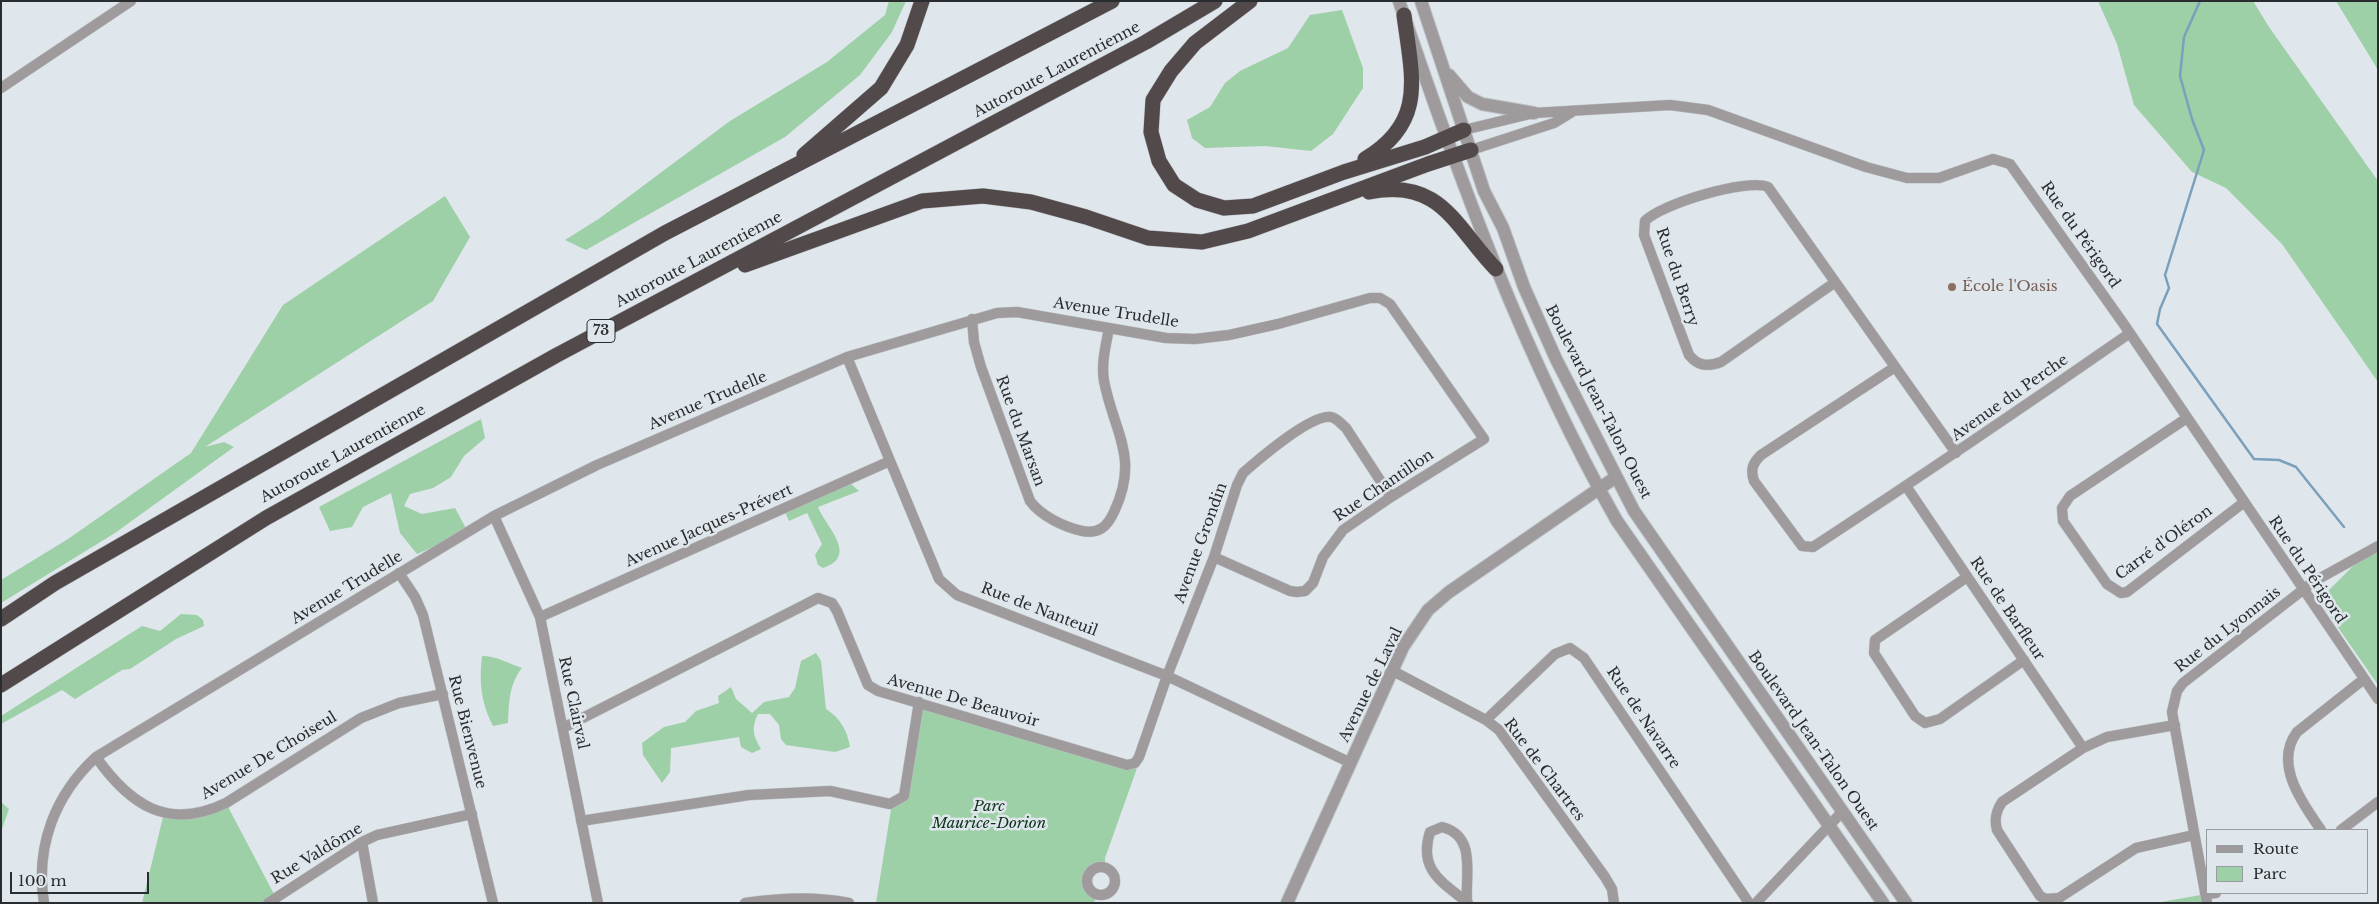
<!DOCTYPE html>
<html>
<head>
<meta charset="utf-8">
<style>
  body { margin:0 }
  #map { position:relative; width:2379px; height:904px; overflow:hidden; background:#dfe6ec; font-family:"Libre Baskerville",serif }
  canvas { display:block }
  .frame { position:absolute; inset:0; border:2px solid #2a2d2f; pointer-events:none }
  .legend { position:absolute; left:2206px; top:829px; width:162px; height:65px; box-sizing:border-box; background:#dfe6ec; border:1px solid #979ca0; margin:0; padding:6px 9px; list-style:none; font-size:15px; color:#2a2d2f }
  .legend li { display:flex; align-items:center; gap:10px; height:25px }
  .legend b { width:25px; border:1px solid #979ca0 }
  .scale { position:absolute; left:10px; top:872px; width:139px; height:22px; box-sizing:border-box; border:2px solid #2a2d2f; border-top:0; padding-left:6px; font-size:15px; line-height:18px; white-space:nowrap; color:#2a2d2f; -webkit-text-stroke:4px #dfe6ec; paint-order:stroke }
</style>
</head>
<body>
<div id="map">
<canvas width="2379" height="904"></canvas>
<div class="frame"></div>
<ul class="legend">
<li><b style="height:6px;background:#9f9b9c"></b>Route</li>
<li><b style="height:14px;background:#9dd0a7"></b>Parc</li>
</ul>
<div class="scale">100 m</div>
</div>
<script>
const g = document.querySelector('canvas').getContext('2d');
g.lineJoin = 'round';
function paint(path, color) { g.fillStyle = color; g.fill(path, 'evenodd'); }
function strokePath(path, color, width, dash) { g.strokeStyle = color; g.lineWidth = width; g.lineCap = dash ? 'butt' : 'round'; g.setLineDash(dash || []); g.stroke(path); }
function drawText(font, color, halo, rows, align = 'center') {
  g.font = font + ' "Libre Baskerville",serif'; g.lineWidth = 5; g.setLineDash([]); g.textBaseline = 'middle'; g.strokeStyle = halo; g.fillStyle = color; for (const [text, x, y, turn = 0] of rows) {
    g.save(); g.translate(x, y); g.rotate((+turn || 0) * Math.PI / 180); g.textAlign = isNaN(turn) ? turn : align; if (halo) g.strokeText(text, 0, 0); g.fillText(text, 0, 0); g.restore();
  }
}
paint(new Path2D(`
  M889 1H906L892 32 860 75 785 137 586 250 565 240 600 218 730 121 827 62 885 15Z
  M2098 1H2253L2269 27 2378 181V382L2282 244 2226 188 2192 172 2134 105 2117 44Z
  M2336 1H2378V70Z
  M1342 10 1363 68V88L1333 134 1311 151 1265 146 1205 148 1192 138 1187 120 1210 107 1225 83 1240 71 1288 48 1310 15Z
  M445 196 470 237 433 301 205 447 224 442 234 447 115 533 1 603V580L68 539 191 453 283 305Z
  M481 419 485 438 464 456 451 477 433 488 410 494 404 506 422 514 455 508 468 532 417 554 400 533 391 493 363 507 352 527 330 531 319 507Z
  M850 483 859 491 818 507C825 526 860 556 823 568L818 565 815 555 822 544 807 513 789 521 785 512Z
  M2378 551V685L2319 600 2357 562Z
  M181 614 197 615 203 620 204 626 176 639 130 669 122 670 75 699 62 690 1 724V716L142 626 160 631Z
  M816 653 821 661 826 709C841 719 847 730 850 747L835 752 786 745 781 739 779 725 770 714H758C751 728 753 736 761 749L752 753 741 747 739 737 671 748 670 772 662 783 643 755 642 743 664 727 685 722 696 711 719 703 718 696 731 687 736 699 752 713 764 702 789 697 795 688 801 661Z
  M482 656C497 656 507 663 522 668 509 684 509 703 508 723L493 726C481 702 479 683 482 656Z
  M919 702 1123 765 1139 757 1136 771 1105 858V867H1096L1088 875 1087 885 1097 894 1094 903H876L892 803 904 795Z
  M1 802 9 809 1 832Z
  M226 803 275 896 268 903H142L164 813Z
  M2206 894 2207 903H2156Z`), '#9dd0a7');
strokePath(new Path2D(`
  M2200 1 2184 37 2180 76 2192 119 2204 150 2165 275 2169 288 2160 309 2157 324 2254 459 2279 460 2296 467 2344 527`), '#7ba0bc', 2.5);
const minor = new Path2D(`
  M1 88 131 1
  M1464 130 1534 113 1670 105 1708 110 1866 167 1907 178H1939L1993 159 2010 164 2123 323 2378 699
  M1471 150 1554 123 1572 112
  M1834 283 1721 362C1707 367 1698 366 1689 355L1644 235 1645 221C1661 204 1747 178 1768 187L1956 453
  M972 319 974 342 981 367 1030 501C1041 516 1064 527 1082 531 1099 534 1107 527 1114 512 1140 457 1114 433 1104 381 1101 363 1106 345 1109 328
  M847 357 939 579 957 595 1167 676 1351 763
  M1895 367 1761 455C1753 463 1750 469 1754 481L1802 546 1813 547C1920 477 2025 406 2130 333
  M2187 418 2070 496 2062 508 2063 521 2107 584 2121 593 2127 592 2243 503
  M1906 486 2083 748
  M494 516 540 617 598 903
  M399 573 415 597 423 615 493 903
  M1967 577 1875 640 1874 653 1915 716 1925 723 1940 719 2024 660
  M540 617 890 461
  M1393 671 1486 720 1499 730 1605 877 1612 889 1614 903
  M1486 720 1555 654 1570 648 1584 658 1749 903
  M2175 725 2107 737 2083 748 2002 802C1996 811 1994 819 1997 830L2040 896 2046 899 2059 898 2136 848 2194 835
  M563 728 818 598 832 603 837 611 868 685 878 691 1127 765 1135 763 1139 757 1167 676 1214 557 1237 485 1243 473C1259 459 1311 414 1331 417 1337 418 1341 424 1346 428L1391 497
  M96 757C130 805 168 831 226 803L361 718 399 703 443 694
  M581 821 749 795 830 791 890 804 904 796 919 702
  M2321 830C2303 804 2273 764 2297 732L2364 679
  M2341 830 2378 802
  M362 842 373 903
  M1087 881a14 14 0 1 1 28 0a14 14 0 1 1-28 0Z
  M2206 894 2216 893
  M1467 902C1465 874 1477 836 1442 827L1430 832C1418 870 1442 882 1468 903
  M44 903C35 846 55 795 96 757L494 516 597 465 847 357 997 313 1017 312 1166 338 1195 339 1229 335 1278 324 1370 298H1380L1390 304 1484 439 1391 497 1343 530 1323 557 1313 583 1305 591 1297 592 1290 591 1214 557
  M268 903 362 842 377 835 472 814
  M745 903C779 898 815 896 849 903
  M1756 903 1842 812
  M2207 903 2172 712 2177 691 2183 683 2313 582 2378 546`);
const tertiary = new Path2D(`
  M1399 1C1459 179 1524 357 1617 521L1883 903
  M1421 1 1484 191 1503 228 1524 287 1556 359 1634 511 1906 903
  M1449 75 1468 97 1482 104 1534 113
  M1287 903 1403 647 1428 610 1449 592 1616 477`);
const motorway = new Path2D(`
  M1250 1 1195 43 1171 71 1153 100 1151 132 1159 161 1174 185 1197 200 1224 208 1253 206 1344 172 1425 147 1464 130
  M804 155 881 88 907 45 922 1
  M1365 159C1427 122 1412 77 1404 15
  M1369 192C1441 177 1456 228 1496 269
  M745 265 922 201 983 196 1031 202 1086 217 1148 238 1202 242 1248 231 1428 164 1471 150
  M1 619 55 583 665 233 1112 1
  M1 685 266 518 557 355 1146 42 1215 1`);
strokePath(minor, '#bbc1c6', 11);
strokePath(tertiary, '#bbc1c6', 14);
strokePath(motorway, '#bbc1c6', 16);
strokePath(minor, '#9f9b9c', 10);
strokePath(tertiary, '#9f9b9c', 12);
strokePath(motorway, '#51494a', 15);
for (const [x, y, r, color] of [
  [1952,287,5,"#8d6e63"]
]) { const dot = new Path2D(); dot.arc(x, y, r, 0, 2 * Math.PI); g.fillStyle = color; g.fill(dot); strokePath(dot, '#dfe6ec', 2); }
for (const [x, y, w] of [
  [601,331,28]
]) { const box = new Path2D(); box.roundRect(x - w / 2, y - 11.5, w, 23, 4); g.fillStyle = '#dfe6ec'; g.fill(box); strokePath(box, '#2a2d2f', 1); }
drawText('bold 14px', '#2a2d2f', null, [
  ["73",601,331]
]);
drawText('15px', '#2a2d2f', '#dfe6ec', [
  ["Autoroute Laurentienne",1057,70,-28],
  ["Rue du Périgord",2080,235,55],
  ["Autoroute Laurentienne",699,260,-28],
  ["Rue du Berry",1677,277,71],
  ["Avenue Trudelle",1116,313,9],
  ["Avenue du Perche",2010,398,-35],
  ["Avenue Trudelle",708,401,-23],
  ["Boulevard Jean-Talon Ouest",1598,402,63],
  ["Rue du Marsan",1020,431,70],
  ["Autoroute Laurentienne",343,454,-29],
  ["Rue Chantillon",1384,486,-34],
  ["Avenue Jacques-Prévert",709,526,-24],
  ["Avenue Grondin",1201,543,-70],
  ["Carré d'Oléron",2164,543,-36],
  ["Rue du Périgord",2307,570,56],
  ["Avenue Trudelle",347,588,-31],
  ["Rue de Barfleur",2007,609,56],
  ["Rue de Nanteuil",1039,610,21],
  ["Rue du Lyonnais",2228,630,-38],
  ["Avenue de Laval",1371,685,-64],
  ["Avenue De Beauvoir",963,701,16],
  ["Rue Clairval",573,703,78],
  ["Rue de Navarre",1643,718,56],
  ["Rue Bienvenue",467,732,76],
  ["Boulevard Jean-Talon Ouest",1813,741,55],
  ["Avenue De Choiseul",269,756,-31],
  ["Rue de Chartres",1544,770,53],
  ["Rue Valdôme",317,854,-31]
]);
drawText('15px', '#785e54', '#dfe6ec', [
  ["École l'Oasis",1962,287]
], 'left');
drawText('italic 15px', '#0e331a', '#dfe6ec', [
  ["Parc",989,807],
  ["Maurice-Dorion",989,824]
]);
</script>
</body>
</html>
